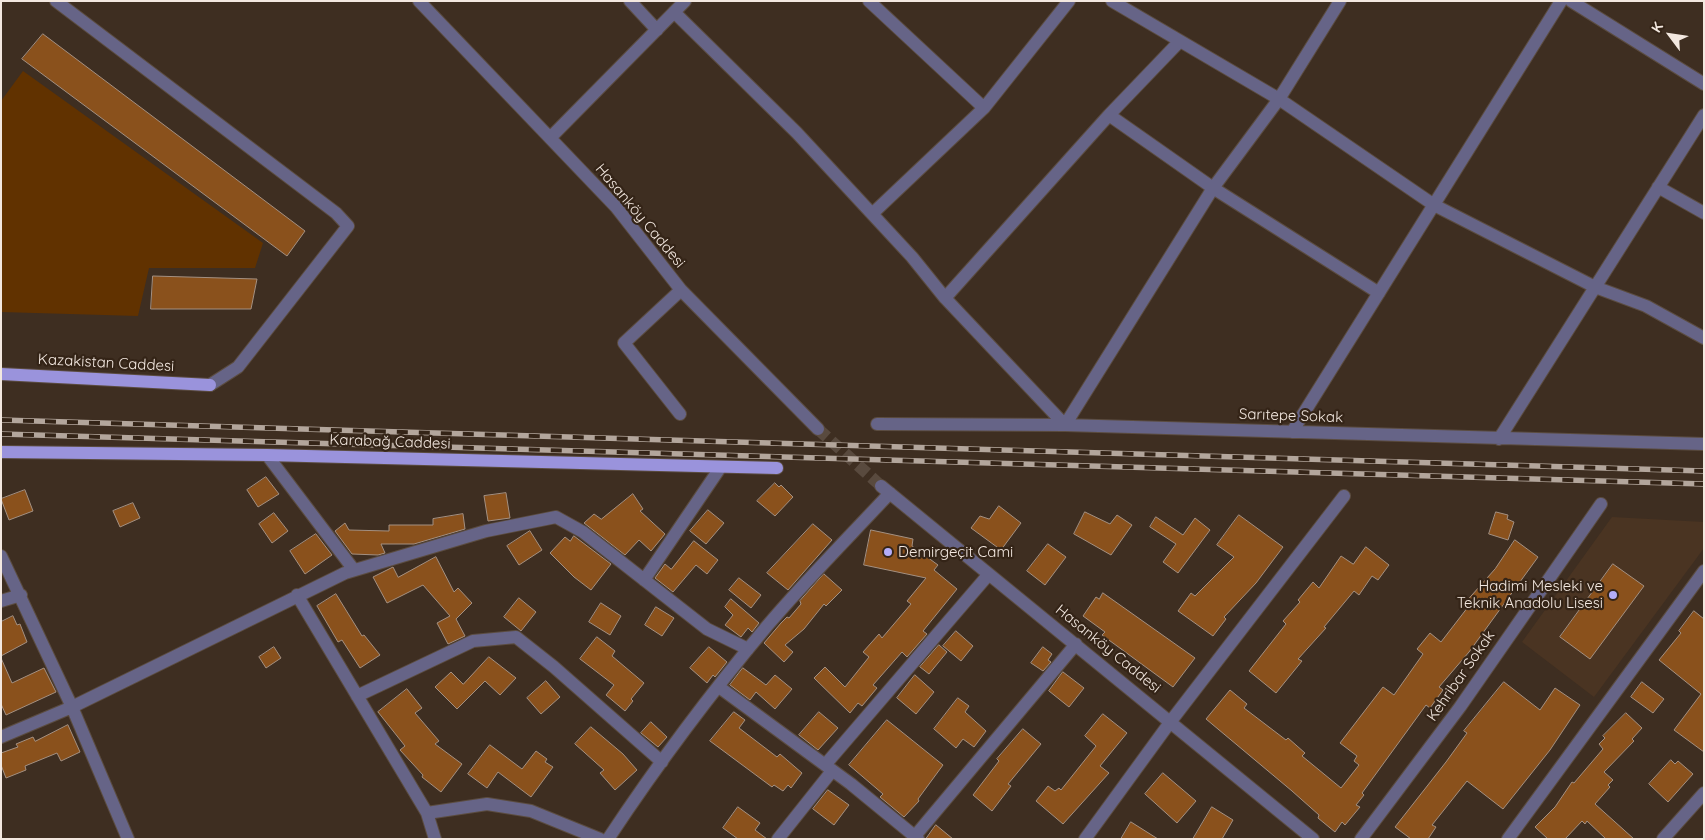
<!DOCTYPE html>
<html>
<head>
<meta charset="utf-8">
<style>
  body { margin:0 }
  #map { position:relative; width:1705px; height:840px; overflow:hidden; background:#3e2e21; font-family:Quicksand,sans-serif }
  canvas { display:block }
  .frame { position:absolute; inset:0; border:2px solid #f3e8e0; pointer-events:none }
  .north { position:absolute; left:1645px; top:10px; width:50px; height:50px; -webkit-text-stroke:4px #342417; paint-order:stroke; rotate:301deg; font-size:14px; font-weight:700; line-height:20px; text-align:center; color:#f3e8e0 }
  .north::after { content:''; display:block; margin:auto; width:18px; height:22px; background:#f3e8e0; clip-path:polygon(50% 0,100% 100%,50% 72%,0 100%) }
</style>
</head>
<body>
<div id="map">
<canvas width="1705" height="840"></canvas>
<div class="frame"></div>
<div class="north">K</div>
</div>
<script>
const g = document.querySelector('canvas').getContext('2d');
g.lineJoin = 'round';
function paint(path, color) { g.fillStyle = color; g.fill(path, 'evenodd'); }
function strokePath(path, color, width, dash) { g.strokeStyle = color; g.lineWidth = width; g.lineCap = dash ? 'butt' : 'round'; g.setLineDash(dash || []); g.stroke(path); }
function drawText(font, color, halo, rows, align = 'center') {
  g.font = font + ' Quicksand,sans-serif'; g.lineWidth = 4.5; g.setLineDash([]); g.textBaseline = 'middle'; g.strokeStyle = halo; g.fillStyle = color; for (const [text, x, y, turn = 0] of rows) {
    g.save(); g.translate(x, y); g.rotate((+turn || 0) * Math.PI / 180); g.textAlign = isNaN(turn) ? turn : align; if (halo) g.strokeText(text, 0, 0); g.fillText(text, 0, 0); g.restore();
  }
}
paint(new Path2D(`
  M1612 517 1704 522V548L1594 697 1522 642Z`), '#4a3422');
paint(new Path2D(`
  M23 71 263 243 255 268H149L138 316 1 312V101Z`), '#613200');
const building = new Path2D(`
  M43 34 305 231 287 256 22 59Z
  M153 276 257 279 251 309H151Z
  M266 477 279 494 258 507 247 490Z
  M775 483 779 487 781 485 793 497 775 516 757 501Z
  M25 490 33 511 9 520 1 499Z
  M506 493 510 518 488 521 484 496Z
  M633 494 643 509 640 511 665 534 651 551 639 540 625 555 584 523 594 514 601 519Z
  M133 503 140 518 120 527 113 511Z
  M999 506 1021 523 1001 550 971 528 980 516 989 519Z
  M708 510 724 523 706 544 690 531Z
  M1085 512 1110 524 1117 515 1132 525 1111 555 1074 534Z
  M1496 512 1508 515 1507 519 1514 522 1508 540 1489 534Z
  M274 513 288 531 272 543 259 524Z
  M463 514 465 529 414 544H381L385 553 378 555 352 554 335 531 345 523 349 530 389 531V525H433V519Z
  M1239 515 1283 547 1256 583 1224 617 1226 619 1213 636 1178 611 1191 593 1195 596 1234 557 1217 545Z
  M1156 517 1183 535 1195 518 1210 530 1178 573 1163 562 1176 544 1150 527Z
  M813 524 832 540 788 590 767 573Z
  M871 530 913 539 912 546 938 565 934 570 957 589 923 631 927 634 907 657 902 652 873 685 877 688 862 706 858 703 850 713 814 678 825 667 845 687 869 657 863 652 879 634 882 638 911 604 907 601 926 578 864 565Z
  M530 531 542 550 519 565 507 546Z
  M316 534 332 555 305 574 290 551Z
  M574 536 611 564 591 590 574 577 550 553 565 537 570 541Z
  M1515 540 1538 557 1469 652 1439 687 1443 690 1430 708 1426 705 1362 793 1364 795 1356 805 1360 807 1345 825 1342 822 1335 832 1318 818 1319 815 1292 791 1206 719 1230 690 1247 704 1244 708 1286 740 1288 738 1305 753 1302 756 1341 788 1359 765 1354 761 1357 756 1340 743 1383 687 1394 695 1423 654 1417 649 1430 633 1441 642 1468 607 1464 604 1495 569Z
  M694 541 718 560 707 574 696 565 673 592 655 578 665 564 671 569Z
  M1048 544 1066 557 1045 585 1027 571Z
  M1366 547 1389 565 1378 580 1372 576 1359 595 1354 591 1324 627 1326 628 1298 659 1302 661 1276 693 1249 671 1286 624 1283 621 1300 602 1298 600 1313 582 1319 588 1341 556 1353 564Z
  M436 557 454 592 458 588 472 603 456 619 465 636 448 644 437 623 450 616 423 585 387 603 373 577 393 567 398 577Z
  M1613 564 1644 586 1590 659 1560 637Z
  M824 574 842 590 826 606 824 604 804 629 785 645 793 652 784 662 764 643 781 623 787 617 789 618 801 604 800 601Z
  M739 578 761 595 751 608 729 590Z
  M1103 593 1195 658 1173 687 1102 635 1105 632 1083 616 1096 597 1099 599Z
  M336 594 362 636 364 635 380 655 360 668 342 640 338 642 317 606Z
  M519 598 536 612 521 631 504 617Z
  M731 599 759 623 752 632 748 628 741 637 725 625 733 615 725 607Z
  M601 603 621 616 610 635 589 622Z
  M656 607 674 618 662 636 645 625Z
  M1694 611 1704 619V752L1674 730 1701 694 1659 660 1681 633 1679 631Z
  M13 616 17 625 20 624 27 642 1 656V622Z
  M956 631 973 646 961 661 943 646Z
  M597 637 615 651 612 656 644 683 631 699 633 701 625 711 606 695 614 685 580 659Z
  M939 645 947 652 929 674 920 667Z
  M274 647 281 658 266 668 259 657Z
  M709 647 727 662 715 677 713 675 707 683 690 668Z
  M1043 647 1052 654 1048 660 1051 662 1043 671 1031 663Z
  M489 657 516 678 500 695 485 681 457 709 435 687 451 672 463 684Z
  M1 658 12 683 44 668 56 692 6 715 1 704Z
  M743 668 766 685 775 675 792 689 775 709 756 692 750 700 730 685Z
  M1063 672 1084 688 1069 707 1049 691Z
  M915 675 934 692 916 714 897 698Z
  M546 681 560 697 541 714 527 698Z
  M1504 682 1540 710 1555 688 1580 705 1550 750 1503 809 1467 781 1432 825 1436 827 1428 839H1411L1395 827 1446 762 1467 733 1464 731Z
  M1642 682 1664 699 1653 713 1631 697Z
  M407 689 422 708 415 713 439 741 435 744 462 764 441 792 422 777 423 775 400 750 405 746 378 712Z
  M958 698 969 706 965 712 986 731 974 747 963 739 956 748 934 729Z
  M734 712 745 720 739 728 777 757 780 754 802 773 791 788 788 785 783 791 774 785 772 787 710 741Z
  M819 712 838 728 818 750 799 735Z
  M1626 713 1642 728 1632 739 1634 741 1604 772 1613 780 1608 785 1610 787 1595 804 1634 839H1606L1587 821 1585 824 1582 821 1565 839H1548L1535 827 1555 807 1572 782 1574 783 1603 749 1599 744 1605 738 1603 736Z
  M1103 714 1127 733 1100 766 1109 773 1063 824 1036 801 1048 786 1055 791 1059 788 1061 790 1096 746 1085 736Z
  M887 720 943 765 918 799 919 801 904 817 880 797 883 794 849 765Z
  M651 722 667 737 658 747 641 733Z
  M68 725 80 752 61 761 57 753 25 766 26 770 6 778 1 765V753L18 747 16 744 33 737 35 741Z
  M591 727 623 754 637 770 615 790 600 773 604 770 575 744Z
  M1023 729 1041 744 1008 784 1011 786 992 811 973 795 999 761 997 759Z
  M490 745 522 769 536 751 547 759 545 762 553 767 531 797 498 772 487 788 468 774Z
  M1671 760 1675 764 1678 761 1693 774 1668 802 1649 784Z
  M1163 773 1196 801 1177 823 1145 794Z
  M828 790 849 805 834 825 813 809Z
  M738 807 760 823 755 830 767 839H738L723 828Z
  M1212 807 1233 820 1222 839H1193Z
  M1131 822 1158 839H1121Z
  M936 825 953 839H926Z`);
paint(building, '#8a511c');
strokePath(building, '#a49081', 1);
strokePath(new Path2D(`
  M818 429 881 486`), '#594a3e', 12, [12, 6]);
const minor = new Path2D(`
  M56 1 336 213 348 226 238 367 210 385
  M419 1 616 207 681 290 818 429
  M630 1 657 30
  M869 1 984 108
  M1112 1 1279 99 1434 205 1595 287 1646 306 1704 338
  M1571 1 1704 84
  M674 12 797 133 912 257 945 298 1065 425 1213 188 1279 99 1340 1
  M1109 115 1213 188 1379 293
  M550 138 685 1
  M1658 187 1704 213
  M872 214 984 108 1069 1
  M945 298 1109 115 1180 41
  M680 414 624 343 681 290
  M877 424 1065 425 1704 444
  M1292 432 1561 1
  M1499 439 1704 115
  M267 455 354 570
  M881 486 1313 839
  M1 556 72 707 128 839
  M644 580 720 468
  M297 595 427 813 435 839
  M1 601 21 595
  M719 687 851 784 918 839
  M357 696 473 641 516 637 554 667 662 762
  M1 737 72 707 345 573 486 531 556 517 583 532 707 629 748 649
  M825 765 989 574
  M427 813 487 804 531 811 600 839
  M915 836 1076 644
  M608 839C657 765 710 694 767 626 806 580 849 537 890 493
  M778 839 832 771
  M1085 839 1171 721 1344 496
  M1361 839 1460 707 1601 504
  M1508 839 1704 571
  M1663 839 1704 793`);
const major = new Path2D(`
  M1 374 210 385
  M1 452 267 455 777 468`);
strokePath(minor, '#5b4c40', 14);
strokePath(major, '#5b4c40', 14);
strokePath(minor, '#666487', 12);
strokePath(major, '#9a93dc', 12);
const rail = new Path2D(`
  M1 420 1704 471
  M1 434 1704 484`);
strokePath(rail, '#b3a69c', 5.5);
strokePath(rail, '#342417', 4, [11]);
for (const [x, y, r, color] of [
  [888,552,5,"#b3adf9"],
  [1613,595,5,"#b3adf9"]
]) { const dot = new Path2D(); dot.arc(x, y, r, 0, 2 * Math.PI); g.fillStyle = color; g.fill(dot); strokePath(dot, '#342417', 2); }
drawText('15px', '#f3e8e0', '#342417', [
  ["Hasanköy Caddesi",640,216,50],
  ["Kazakistan Caddesi",106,363,3],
  ["Sarıtepe Sokak",1291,416,2],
  ["Karabağ Caddesi",390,442,2],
  ["Hasanköy Caddesi",1108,649,39],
  ["Kehribar Sokak",1461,676,-55]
]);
drawText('15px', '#f3e8e0', '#342417', [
  ["Demirgeçit Cami",898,552],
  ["Hadimi Mesleki ve",1603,586,"right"],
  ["Teknik Anadolu Lisesi",1603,603,"right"]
], 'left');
</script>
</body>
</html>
